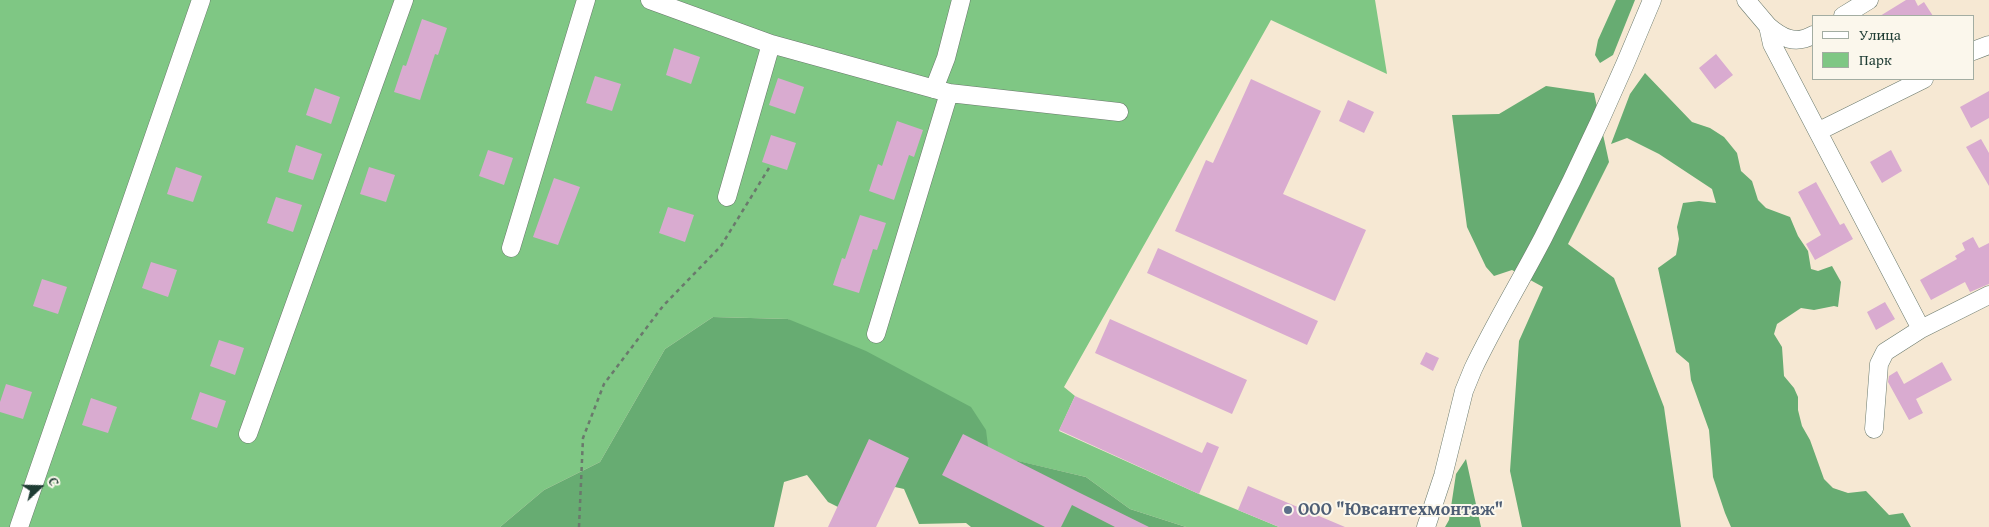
<!DOCTYPE html>
<html>
<head>
<meta charset="utf-8">
<style>
  body { margin:0 }
  #map { position:relative; width:1989px; height:527px; overflow:hidden; background:#f6e8d3; font-family:"Gentium Book Plus",serif }
  canvas { display:block }
  .legend { position:absolute; left:1812px; top:15px; width:162px; height:65px; box-sizing:border-box; background:#fbf7ec; border:1px solid #a3ada2; margin:0; padding:6px 9px; list-style:none; font-size:15px; color:#1f3d34 }
  .legend li { display:flex; align-items:center; gap:10px; height:25px }
  .legend b { width:25px; border:1px solid #a3ada2 }
  .north { position:absolute; left:15px; top:462px; width:50px; height:50px; -webkit-text-stroke:4px #fbf7ec; paint-order:stroke; rotate:69deg; font-size:14px; font-weight:700; line-height:20px; text-align:center; color:#1f3d34 }
  .north::after { content:''; display:block; margin:auto; width:18px; height:22px; background:#1f3d34; clip-path:polygon(50% 0,100% 100%,50% 72%,0 100%) }
</style>
</head>
<body>
<div id="map">
<canvas width="1989" height="527"></canvas>
<ul class="legend">
<li><b style="height:6px;background:#fff"></b>Улица</li>
<li><b style="height:14px;background:#7fc784"></b>Парк</li>
</ul>
<div class="north">С</div>
</div>
<script>
const g = document.querySelector('canvas').getContext('2d');
g.lineJoin = 'round';
function paint(path, color) { g.fillStyle = color; g.fill(path, 'evenodd'); }
function strokePath(path, color, width, dash) { g.strokeStyle = color; g.lineWidth = width; g.lineCap = dash ? 'butt' : 'round'; g.setLineDash(dash || []); g.stroke(path); }
function drawText(font, color, halo, rows, align = 'center') {
  g.font = font + ' "Gentium Book Plus",serif'; g.lineWidth = 4; g.setLineDash([]); g.textBaseline = 'middle'; g.strokeStyle = halo; g.fillStyle = color; for (const [text, x, y, turn = 0] of rows) {
    g.save(); g.translate(x, y); g.rotate((+turn || 0) * Math.PI / 180); g.textAlign = isNaN(turn) ? turn : align; if (halo) g.strokeText(text, 0, 0); g.fillText(text, 0, 0); g.restore();
  }
}
paint(new Path2D(`
  M0 0H1375L1387 74 1271 20 1064 387 1075 396 1059 431 1199 494 1279 527H1186L1130 509 1086 477 988 454 788 319 713 317 665 349 600 462 544 490 500 527H0Z`), '#7fc784');
paint(new Path2D(`
  M1616 0H1635L1613 55 1600 63 1595 55 1598 40Z
  M1645 73 1692 122 1710 128 1724 137 1737 153 1741 171 1752 181 1758 200 1766 208 1790 217 1798 236 1808 251 1811 269 1818 271 1832 266 1841 282 1838 307 1834 306 1814 310 1801 308 1777 324 1774 334 1782 347 1784 376 1794 388 1798 397V410L1802 426 1810 440 1824 479 1833 488 1848 493 1866 491 1889 515 1903 513 1911 527H1731L1725 513 1713 477 1709 430 1691 380 1689 363 1676 352 1658 268 1676 255 1679 239 1677 227 1683 203 1699 201 1716 203 1712 189 1659 154 1627 138 1611 144 1630 94Z
  M1546 86 1594 93 1609 162 1568 244 1614 278 1664 407 1681 527H1522L1510 471 1519 341 1543 287 1512 270 1494 276 1486 267 1467 227 1452 115 1499 114Z
  M713 317 788 319 866 351 971 407 986 430 989 454 1086 477 1130 509 1186 527H971L966 523 919 524 904 489 895 487 844 510 828 502 807 475 784 482 774 527H500L544 490 600 462 665 349Z
  M1466 459 1481 527H1445L1449 520 1456 474Z`), '#67ac72');
paint(new Path2D(`
  M1906 0H1915L1918 6 1924 2 1933 16H1880Z
  M422 19 447 28 438 55 435 54 420 100 394 92 403 65 406 66Z
  M674 48 700 57 691 84 666 75Z
  M1716 54 1733 75 1715 89 1699 68Z
  M595 76 621 84 612 111 586 103Z
  M778 78 804 87 795 114 769 105Z
  M1251 79 1321 111 1283 194 1366 230 1335 301 1175 231 1206 160 1213 163Z
  M315 88 340 97 331 124 306 115Z
  M1989 91V118L1971 128 1960 107Z
  M1348 100 1374 112 1364 133 1339 121Z
  M897 121 923 130 914 157 909 155 894 200 869 191 878 164 882 166Z
  M771 135 796 143 787 170 762 162Z
  M1981 139 1989 153V186L1966 147Z
  M296 145 322 154 313 180 288 172Z
  M488 150 513 158 504 185 479 176Z
  M1891 150 1902 171 1882 183 1870 162Z
  M176 167 202 176 193 202 167 194Z
  M369 167 395 175 386 202 360 194Z
  M554 178 580 187 558 245 533 237Z
  M1816 182 1840 225 1844 223 1853 239 1815 260 1806 244 1821 235 1798 192Z
  M276 197 302 205 293 232 267 223Z
  M668 207 694 215 685 242 659 233Z
  M860 215 886 223 877 250 873 249 859 293 833 285 842 258 845 259Z
  M1973 237 1979 248 1989 243V284L1970 292 1965 282 1931 300 1920 280 1957 259 1955 256 1965 250 1962 243Z
  M1158 248 1318 321 1307 345 1147 273Z
  M151 262 177 270 168 297 142 288Z
  M42 279 67 287 58 314 33 306Z
  M1885 302 1895 319 1876 330 1867 312Z
  M1110 319 1247 380 1232 414 1095 353Z
  M219 340 244 348 235 375 210 366Z
  M1426 352 1439 358 1433 371 1420 364Z
  M1942 362 1952 380 1916 399 1923 413 1909 420 1888 382 1889 376 1897 371 1904 384Z
  M6 384 32 392 23 419 0 412V402Z
  M200 392 226 401 217 428 191 419Z
  M1075 396 1202 453 1207 442 1219 447 1199 494 1059 430Z
  M91 398 117 407 108 433 82 425Z
  M963 434 1078 492 1149 527H1115L1072 505 1061 527H1045L942 475Z
  M869 439 909 458 876 527H828Z
  M1248 486 1345 527H1279L1238 510Z`), '#d9abd0');
const minor = new Path2D(`
  M650 0 771 44 949 93 1119 112
  M1746 0 1768 26 1772 44 1921 329
  M1843 16 1869 0
  M1768 26C1782 38 1795 45 1813 35
  M1973 51 1989 45
  M934 89 946 58 961 0
  M1819 131 1924 79
  M727 197 771 44
  M511 248 586 0
  M876 334 949 93
  M1874 429 1879 364 1885 352 1921 329 1989 295
  M248 434 404 0
  M19 527 201 0
  M1426 527 1443 476 1464 391 1473 369C1494 325 1520 282 1543 238 1583 160 1619 81 1652 0`);
strokePath(minor, '#6a796c', 19);
strokePath(new Path2D(`
  M579 527 583 438 604 384 663 306 721 246 769 168`), '#6a796c', 2.5, [4, 4]);
strokePath(minor, '#fff', 18);
for (const [x, y, r, color] of [
  [1288,510,5,"#5c6f8a"]
]) { const dot = new Path2D(); dot.arc(x, y, r, 0, 2 * Math.PI); g.fillStyle = color; g.fill(dot); strokePath(dot, '#fbf7ec', 2); }
drawText('bold 18px', '#4e5e75', '#fbf7ec', [
  ["ООО \"Ювсантехмонтаж\"",1298,510]
], 'left');
</script>
</body>
</html>
